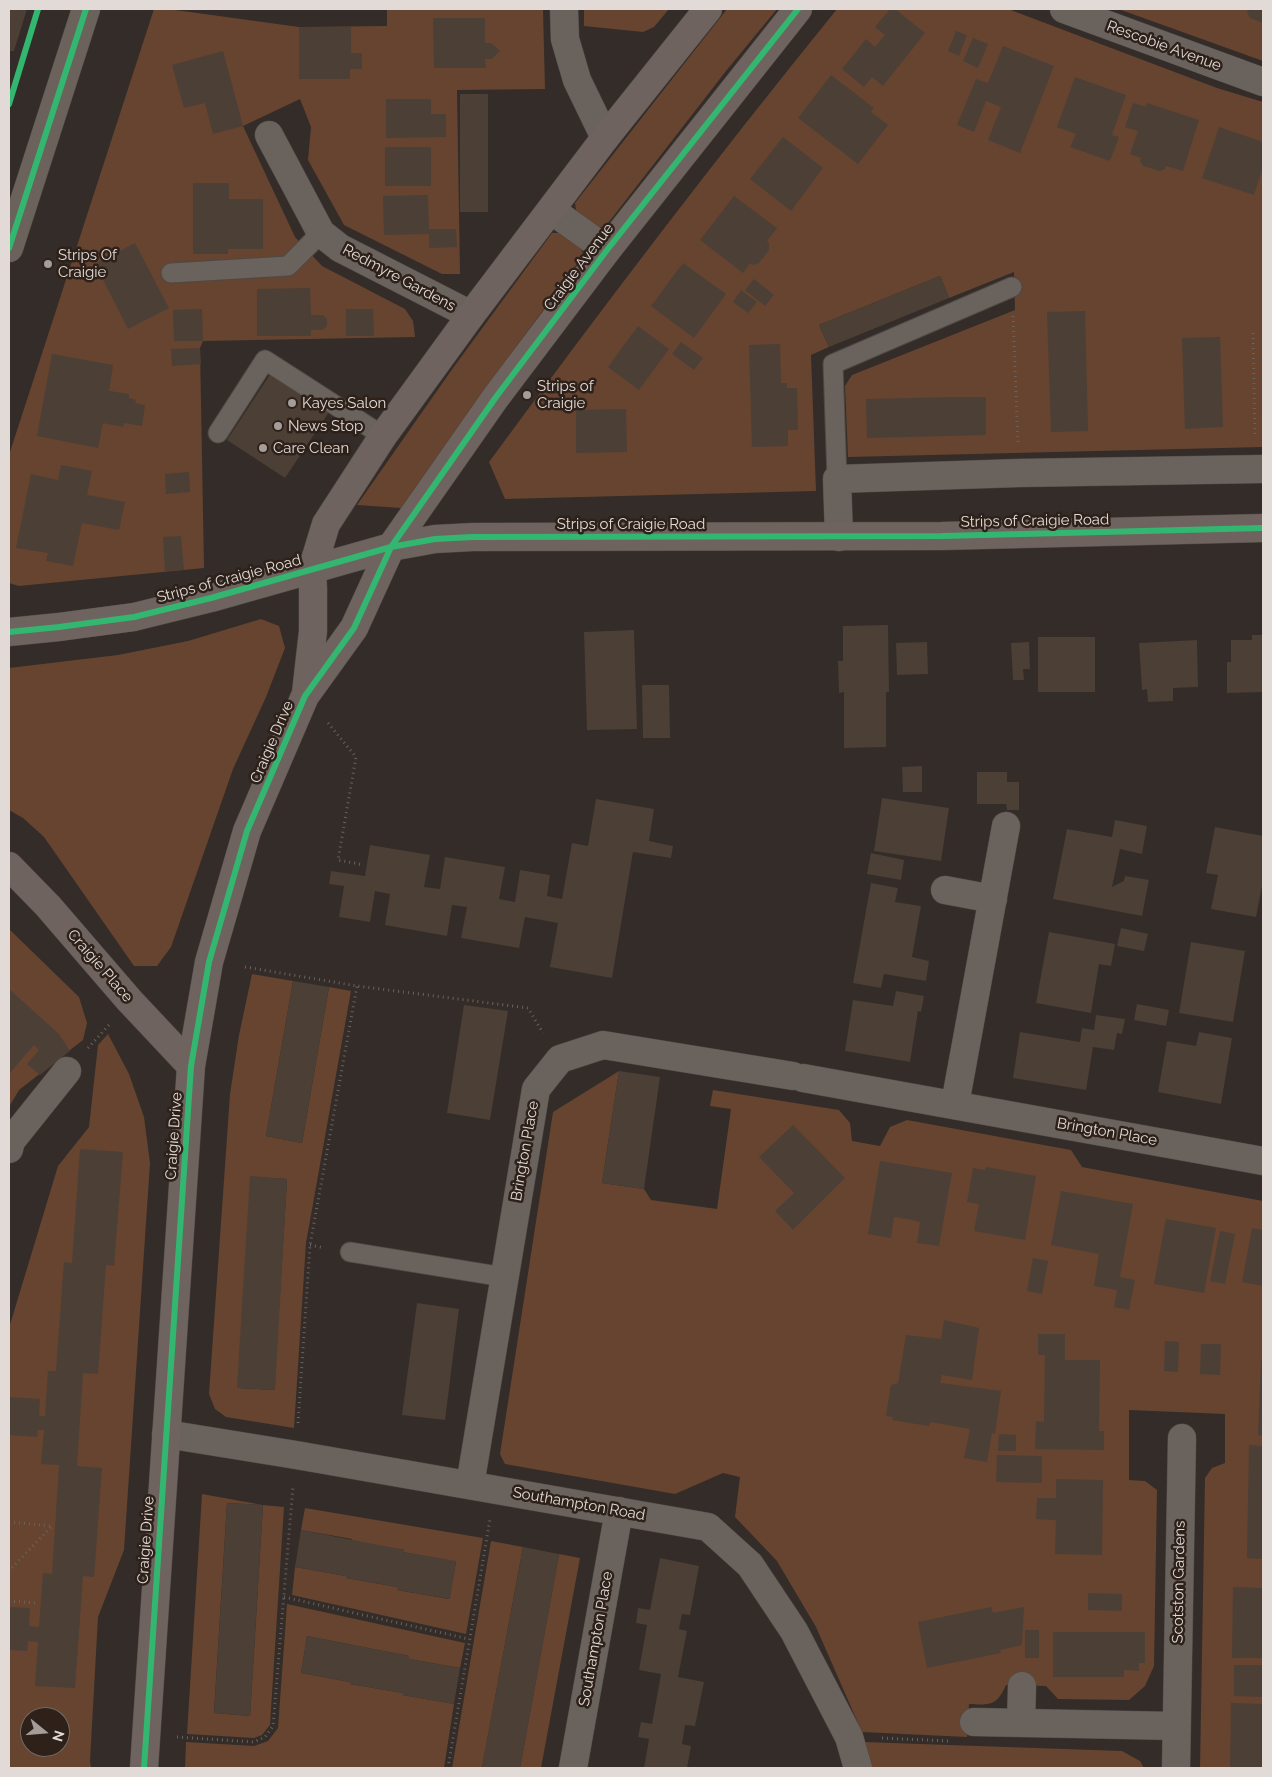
<!DOCTYPE html>
<html>
<head>
<meta charset="utf-8">
<style>
  body { margin:0 }
  #map { position:relative; width:1272px; height:1777px; overflow:hidden; background:#332c28; font-family:Raleway,sans-serif }
  canvas { display:block }
  .frame { position:absolute; inset:0; border:10px solid #e2dad6; pointer-events:none }
  .north { position:absolute; left:20px; top:1707px; width:50px; height:50px; box-sizing:border-box; background:#2d211a; border:1px solid #756b65; border-radius:50%; rotate:107deg; font-size:14px; font-weight:700; line-height:20px; text-align:center; color:#e2dad6 }
  .north::after { content:''; display:block; margin:auto; width:18px; height:22px; background:#a59d99; clip-path:polygon(50% 0,100% 100%,50% 72%,0 100%) }
</style>
</head>
<body>
<div id="map">
<canvas width="1272" height="1777"></canvas>
<div class="frame"></div>
<div class="north">N</div>
</div>
<script>
const g = document.querySelector('canvas').getContext('2d');
g.lineJoin = 'round';
function paint(path, color) { g.fillStyle = color; g.fill(path, 'evenodd'); }
function strokePath(path, color, width, dash) { g.strokeStyle = color; g.lineWidth = width; g.lineCap = dash ? 'butt' : 'round'; g.setLineDash(dash || []); g.stroke(path); }
function drawText(font, color, halo, rows, align = 'center') {
  g.font = font + ' Raleway,sans-serif'; g.lineWidth = 5; g.setLineDash([]); g.textBaseline = 'middle'; g.strokeStyle = halo; g.fillStyle = color; for (const [text, x, y, turn = 0] of rows) {
    g.save(); g.translate(x, y); g.rotate((+turn || 0) * Math.PI / 180); g.textAlign = isNaN(turn) ? turn : align; if (halo) g.strokeText(text, 0, 0); g.fillText(text, 0, 0); g.restore();
  }
}
paint(new Path2D(`
  M154 9H168L299 27 387 26V9H543L545 89 457 90 460 274H442L344 225 308 160 311 127 300 99 243 126 295 237 322 266 405 309 413 321 415 337 203 341 200 348 204 568 19 586 9 583V455Z
  M584 9H669L654 27 643 32 584 26Z
  M727 9H777L726 71 605 227H597L576 210 575 203Z
  M837 9H1008L1217 88 1263 102V447L848 457 845 386 852 375 1015 310 1014 272 949 298 940 276 819 325 829 347 811 355 816 491 505 499 489 462C602 308 717 157 837 9Z
  M1119 9H1263V61L1124 11Z
  M552 233H559L582 249 583 256 485 389 401 508 357 505 453 368Z
  M261 619 279 626 285 648 266 697 233 769 171 947 157 966H134L44 837 23 818 9 810V668L118 655 188 641Z
  M9 929 79 997 87 1023 83 1040 19 1090 9 1107Z
  M252 974 293 981 266 1136 302 1143 329 987 351 991 306 1243 294 1428 226 1417 215 1409 209 1394 230 1094 239 1035ZM251 1177 287 1179 274 1390 238 1388Z
  M108 1034 129 1074 144 1117 150 1163 124 1550 98 1617 90 1761 91 1768H9V1328L58 1166 89 1127 98 1045ZM30 1717H60V1747H30Z
  M619 1071 602 1183 644 1189 651 1200 717 1209 731 1109 710 1106 713 1090 839 1110 850 1123 852 1141 880 1146 890 1127 907 1120 1071 1150 1082 1167 1263 1201V1768H1200L1205 1478 1212 1468 1225 1463V1414L1129 1410V1480L1145 1481 1157 1490 1154 1666 1145 1686 1129 1700 1058 1699 1046 1686 1006 1685C997 1706 990 1705 969 1704L967 1737 862 1732 816 1627 777 1561 735 1517 740 1477 723 1473 675 1494 505 1464 500 1454 553 1112Z
  M202 1494 263 1505 284 1507 270 1725 262 1735 254 1738 187 1734ZM227 1503 263 1505 250 1716 214 1713Z
  M305 1508 483 1538 466 1634 292 1595 295 1567 346 1576V1578L397 1587V1590L449 1599 456 1562 403 1552 404 1550 352 1541V1539L301 1530Z
  M491 1541 523 1547 482 1768H452Z
  M559 1554 580 1558 541 1768H520Z
  M287 1604 465 1643 460 1668 409 1659V1656L307 1636 301 1673 350 1682V1684L403 1693V1695L454 1704 444 1768H185L186 1742 254 1746 268 1741 278 1728Z
  M863 1742 1122 1751 1140 1761 1144 1768H871Z`), '#664430');
paint(new Path2D(`
  M9 9H27L14 51H9Z
  M890 9H895L925 33 883 86 872 77 864 87 842 69 866 39 875 47 885 35 875 27Z
  M1248 9H1263V23L1250 18 1247 12Z
  M433 18H485V43H491L500 51 492 59H485L486 68H434Z
  M299 27H351V53H362V69H350V79H299Z
  M956 31 967 35 959 56 948 51Z
  M973 38 988 44 978 68 963 61Z
  M1003 46 1054 66 1020 153 988 140 1001 107 986 101 974 132 957 125 976 79 988 83Z
  M223 51 243 126 213 134 205 103 184 108 172 65Z
  M831 75 874 108 871 112 888 125 858 164 798 118Z
  M1075 77 1126 95 1112 135 1119 137 1110 161 1070 147 1076 134 1057 127Z
  M460 94H488V212H460Z
  M386 99H431V114H446V137L386 138Z
  M1133 103 1146 107 1147 103 1199 120 1183 171 1166 166 1165 169 1160 171 1143 166 1140 161 1141 158 1130 154 1138 131 1125 127Z
  M1219 127 1263 142V167L1254 195 1202 178Z
  M783 137 823 168 791 211 750 179Z
  M385 147H431V186H385Z
  M193 183H229V199H263V249H228V254H193Z
  M428 195 429 229H456L457 247 429 248V234L384 235 383 196Z
  M734 196 777 228 767 241 769 243V250L759 263 752 265 750 263 743 273 700 240Z
  M135 243 169 308 128 329 95 264Z
  M683 263 726 294 694 338 651 306Z
  M940 276 949 298 829 347 819 325Z
  M754 279 774 295 765 306 745 290Z
  M310 288 311 315H323L327 319V326L323 330H311V336H257V289Z
  M741 290 757 302 748 313 733 302Z
  M202 309 203 341H174L173 310Z
  M346 309H373L374 336H346Z
  M1085 311 1088 431 1051 432 1047 312Z
  M638 326 669 349 639 390 608 367Z
  M1220 337 1223 427 1185 429 1182 338Z
  M681 342 703 358 694 370 672 354Z
  M780 344 781 383H787V388H797L798 430H788V446L752 447 749 345Z
  M200 348 201 364 172 366 171 349Z
  M52 354 113 365 109 391 129 394V398L136 400 135 403 145 405 142 426 124 423 123 427 103 423 98 448 37 436Z
  M271 373 329 412 285 478 227 440Z
  M956 397H986V435L867 438 866 399Z
  M626 409 627 452 576 453V410Z
  M61 465 92 471 87 495 125 502 119 530 82 523 73 566 46 561 48 553 16 548 31 474 58 480Z
  M189 472 190 492 166 494 165 474Z
  M181 536 184 570 165 571 163 537Z
  M888 625 889 692H886V747L844 748V692L839 693 838 661H843V626Z
  M634 630 637 729 587 730 584 632Z
  M1252 635H1263V692L1227 693V662H1231V640H1252Z
  M1038 637H1095V692H1038Z
  M1197 640 1198 687 1173 688V701L1148 702 1147 689 1142 690 1139 643Z
  M927 642 928 674 897 675 896 643Z
  M1029 642 1030 669H1023L1024 680H1013L1011 643Z
  M642 685H669L670 738H643Z
  M922 766V792H903L902 767Z
  M977 772H1007V782H1019V810H1007L1006 804H977Z
  M882 798 949 808 941 861 874 851Z
  M596 799 654 809 649 841 673 846 671 858 633 852 612 978 550 967 558 923 525 917 519 948 461 938 467 907 452 905 447 936 385 925 390 894 375 891 370 922 339 917 344 886 329 884 331 871 365 876 370 845 430 855 424 887 440 889 445 857 505 867 499 899 515 902 520 870 550 875 547 896 562 899 572 843 588 846Z
  M1115 820 1147 826 1142 854 1120 849 1112 887 1124 881 1125 876 1149 880 1142 916 1053 899 1067 829 1112 837Z
  M1215 827 1263 836V881L1256 917 1211 909 1218 875 1206 873Z
  M871 853 904 860 901 880 867 874Z
  M871 883 898 888 895 902 921 906 912 957 929 961 926 981 884 974 881 988 853 983Z
  M1121 928 1148 934 1144 951 1117 946Z
  M1049 932 1115 944 1111 966 1099 964 1091 1013 1036 1003Z
  M1191 942 1245 951 1233 1022 1179 1013Z
  M293 981 329 987 302 1143 266 1136Z
  M10 990 59 1034 70 1051 40 1075 27 1064 39 1050 34 1045 9 1074V992Z
  M896 991 924 996 921 1012 918 1011 910 1062 845 1051 853 1000 893 1006Z
  M1137 1004 1169 1010 1166 1026 1134 1020Z
  M464 1005 508 1011 490 1120 447 1113Z
  M1096 1015 1125 1019 1122 1034 1117 1033 1114 1050 1093 1047 1086 1090 1013 1078 1020 1032 1080 1042 1082 1028 1094 1030Z
  M1199 1032 1232 1038 1221 1104 1158 1092 1167 1041 1196 1046Z
  M619 1071 660 1077 644 1189 602 1183Z
  M793 1125 845 1178 793 1230 775 1211 794 1193 759 1157Z
  M80 1149 123 1152 114 1266 106 1265 98 1374 83 1373 77 1466 102 1468 94 1577 83 1576 75 1688 35 1686 38 1642 28 1641 27 1651 9 1650V1607L30 1608 29 1626 39 1627 43 1573 52 1574 59 1465 41 1464 44 1430H38L37 1437 9 1435V1397L40 1399 39 1416H45L48 1371H56L64 1262 72 1263Z
  M880 1161 952 1173 939 1246 917 1243 920 1222 907 1219 894 1217 891 1238 868 1234Z
  M986 1167 1036 1176 1025 1240 974 1231 979 1204 967 1202 973 1168 985 1170Z
  M250 1176 287 1179 275 1390 237 1388Z
  M1061 1191 1133 1204 1120 1277 1135 1280 1129 1310 1114 1307 1117 1290 1094 1286 1099 1254 1051 1245Z
  M1166 1219 1216 1228 1204 1293 1154 1284Z
  M1252 1228 1263 1230V1286L1242 1282Z
  M1220 1231 1235 1234 1225 1284 1210 1281Z
  M1033 1258 1048 1261 1042 1294 1027 1291Z
  M417 1303 459 1309 445 1420 402 1415Z
  M944 1320 979 1328 972 1380 942 1375 940 1383 1001 1391 995 1434 992 1433 987 1462 964 1458 970 1429 931 1422 929 1426 892 1420 893 1417 886 1416 891 1385 898 1383 906 1335 941 1339Z
  M1038 1334H1065V1360H1100L1099 1431H1104V1450L1035 1449 1036 1421 1044 1422 1045 1355H1038Z
  M1165 1341 1179 1342 1178 1372 1164 1371Z
  M1201 1344H1221L1220 1375 1200 1374Z
  M1261 1359 1263 1360V1436L1258 1435Z
  M999 1434 1016 1435V1451H998Z
  M1249 1445 1263 1446V1559L1247 1558Z
  M997 1455 1042 1456V1483L996 1482Z
  M1056 1479 1103 1480 1102 1555 1055 1554 1056 1520 1036 1519 1037 1498H1056Z
  M227 1503 263 1505 250 1716 214 1713Z
  M301 1530 404 1550 403 1552 456 1561 450 1599 397 1590V1587L346 1578V1576L295 1567Z
  M523 1547 559 1554 537 1676 520 1768H482Z
  M660 1558 699 1566 690 1615 682 1614 679 1629 687 1631 678 1677 704 1682 695 1726 685 1725 682 1744 691 1746 687 1768H644L649 1739 638 1737 641 1722 652 1724 661 1674 639 1670 647 1625 636 1623 638 1608 650 1610Z
  M1233 1587 1263 1588V1658H1232Z
  M1088 1593 1122 1594V1611L1088 1610Z
  M991 1607 993 1613 1024 1607 1022 1645 1000 1650 1001 1653 927 1668 918 1622Z
  M1025 1630H1039V1658H1025Z
  M1053 1632H1145V1663H1139V1671L1124 1670V1677H1053Z
  M307 1636 409 1656V1659L460 1668 454 1704 402 1695 403 1693 350 1684V1682L301 1673Z
  M1234 1665H1262V1697L1234 1696Z
  M1231 1703 1263 1704V1768H1230Z`), '#4c3f36');
const lane = new Path2D(`
  M171 273 288 266 321 233
  M218 433 265 360 383 436
  M837 479 833 364 1012 287
  M350 1252 504 1277`);
const street = new Path2D(`
  M564 9 565 39 577 80 605 138
  M1064 9 1263 82
  M269 135 321 233 340 248 471 315
  M551 210 607 250
  M839 537 837 479 1019 473 1263 469
  M945 890 993 899
  M803 1078 1263 1161
  M955 1104 1006 826
  M9 1149 11 1141 67 1071
  M166 1434 296 1455 708 1527 750 1565 794 1631 849 1737 858 1768
  M470 1485 536 1089 560 1059 603 1045 793 1076
  M974 1722 1176 1726
  M1021 1723 1022 1686
  M573 1768 619 1511
  M1176 1768 1182 1438`);
const secondary = new Path2D(`
  M9 632 59 627 134 617 211 598 391 547 435 539 473 537 942 536 1263 528
  M306 693 313 631V589L312 570 326 524 383 436 471 315 605 138 708 9
  M9 866 48 906 129 1000 191 1066
  M144 1768 191 1066 209 962 247 831 305 696 354 628 391 547 496 397 607 250 798 9`);
const primary = new Path2D(`
  M9 248 86 9`);
strokePath(lane, '#4e4945', 21);
strokePath(street, '#4e4945', 29);
strokePath(secondary, '#4e4945', 29);
strokePath(primary, '#4e4945', 29);
strokePath(new Path2D(`
  M1013 316 1018 443
  M1253 333 1255 438
  M328 723 356 757 338 860 364 865
  M245 967 357 986 528 1008 543 1033
  M88 1048 109 1025
  M310 1245 324 1248
  M298 1423 310 1245 357 986
  M9 1522 52 1526 9 1571
  M284 1597 469 1639
  M9 1601 35 1603
  M177 1737 254 1742 265 1737 273 1726 293 1486
  M882 1738 948 1741
  M448 1768 490 1519`), '#69625e', 3, [1, 4]);
strokePath(lane, '#6a625c', 19);
strokePath(street, '#6a625c', 28);
strokePath(secondary, '#6e635e', 28);
strokePath(primary, '#6b625b', 28);
strokePath(new Path2D(`
  M9 104 38 9
  M9 248 86 9
  M9 632 59 627 134 617 211 598 391 547 435 539 473 537 942 536 1263 528
  M144 1768 191 1066 209 962 247 831 305 696 354 628 391 547 496 397 607 250 798 9`), '#33b770', 6);
for (const [x, y, r, color] of [
  [48,264,5,"#a59d99"],
  [527,395,5,"#a59d99"],
  [292,403,5,"#a59d99"],
  [278,426,5,"#a59d99"],
  [263,448,5,"#a59d99"]
]) { const dot = new Path2D(); dot.arc(x, y, r, 0, 2 * Math.PI); g.fillStyle = color; g.fill(dot); strokePath(dot, '#2d211a', 2); }
drawText('15px', '#e2dad6', '#2d211a', [
  ["Rescobie Avenue",1164,46,20],
  ["Craigie Avenue",579,267,-53],
  ["Redmyre Gardens",399,278,28],
  ["Strips of Craigie Road",1035,521,-1],
  ["Strips of Craigie Road",631,524],
  ["Strips of Craigie Road",229,579,-15],
  ["Craigie Drive",272,742,-67],
  ["Craigie Place",100,966,49],
  ["Brington Place",1107,1132,10],
  ["Craigie Drive",174,1136,-86],
  ["Brington Place",525,1151,-80],
  ["Southampton Road",579,1504,10],
  ["Craigie Drive",146,1540,-86],
  ["Scotston Gardens",1179,1582,-89],
  ["Southampton Place",596,1639,-80]
]);
drawText('15px', '#e2dad6', '#2d211a', [
  ["Strips Of",58,255],
  ["Craigie",58,272],
  ["Strips of",537,386],
  ["Craigie",537,403],
  ["Kayes Salon",302,403],
  ["News Stop",288,426],
  ["Care Clean",273,448]
], 'left');
</script>
</body>
</html>
